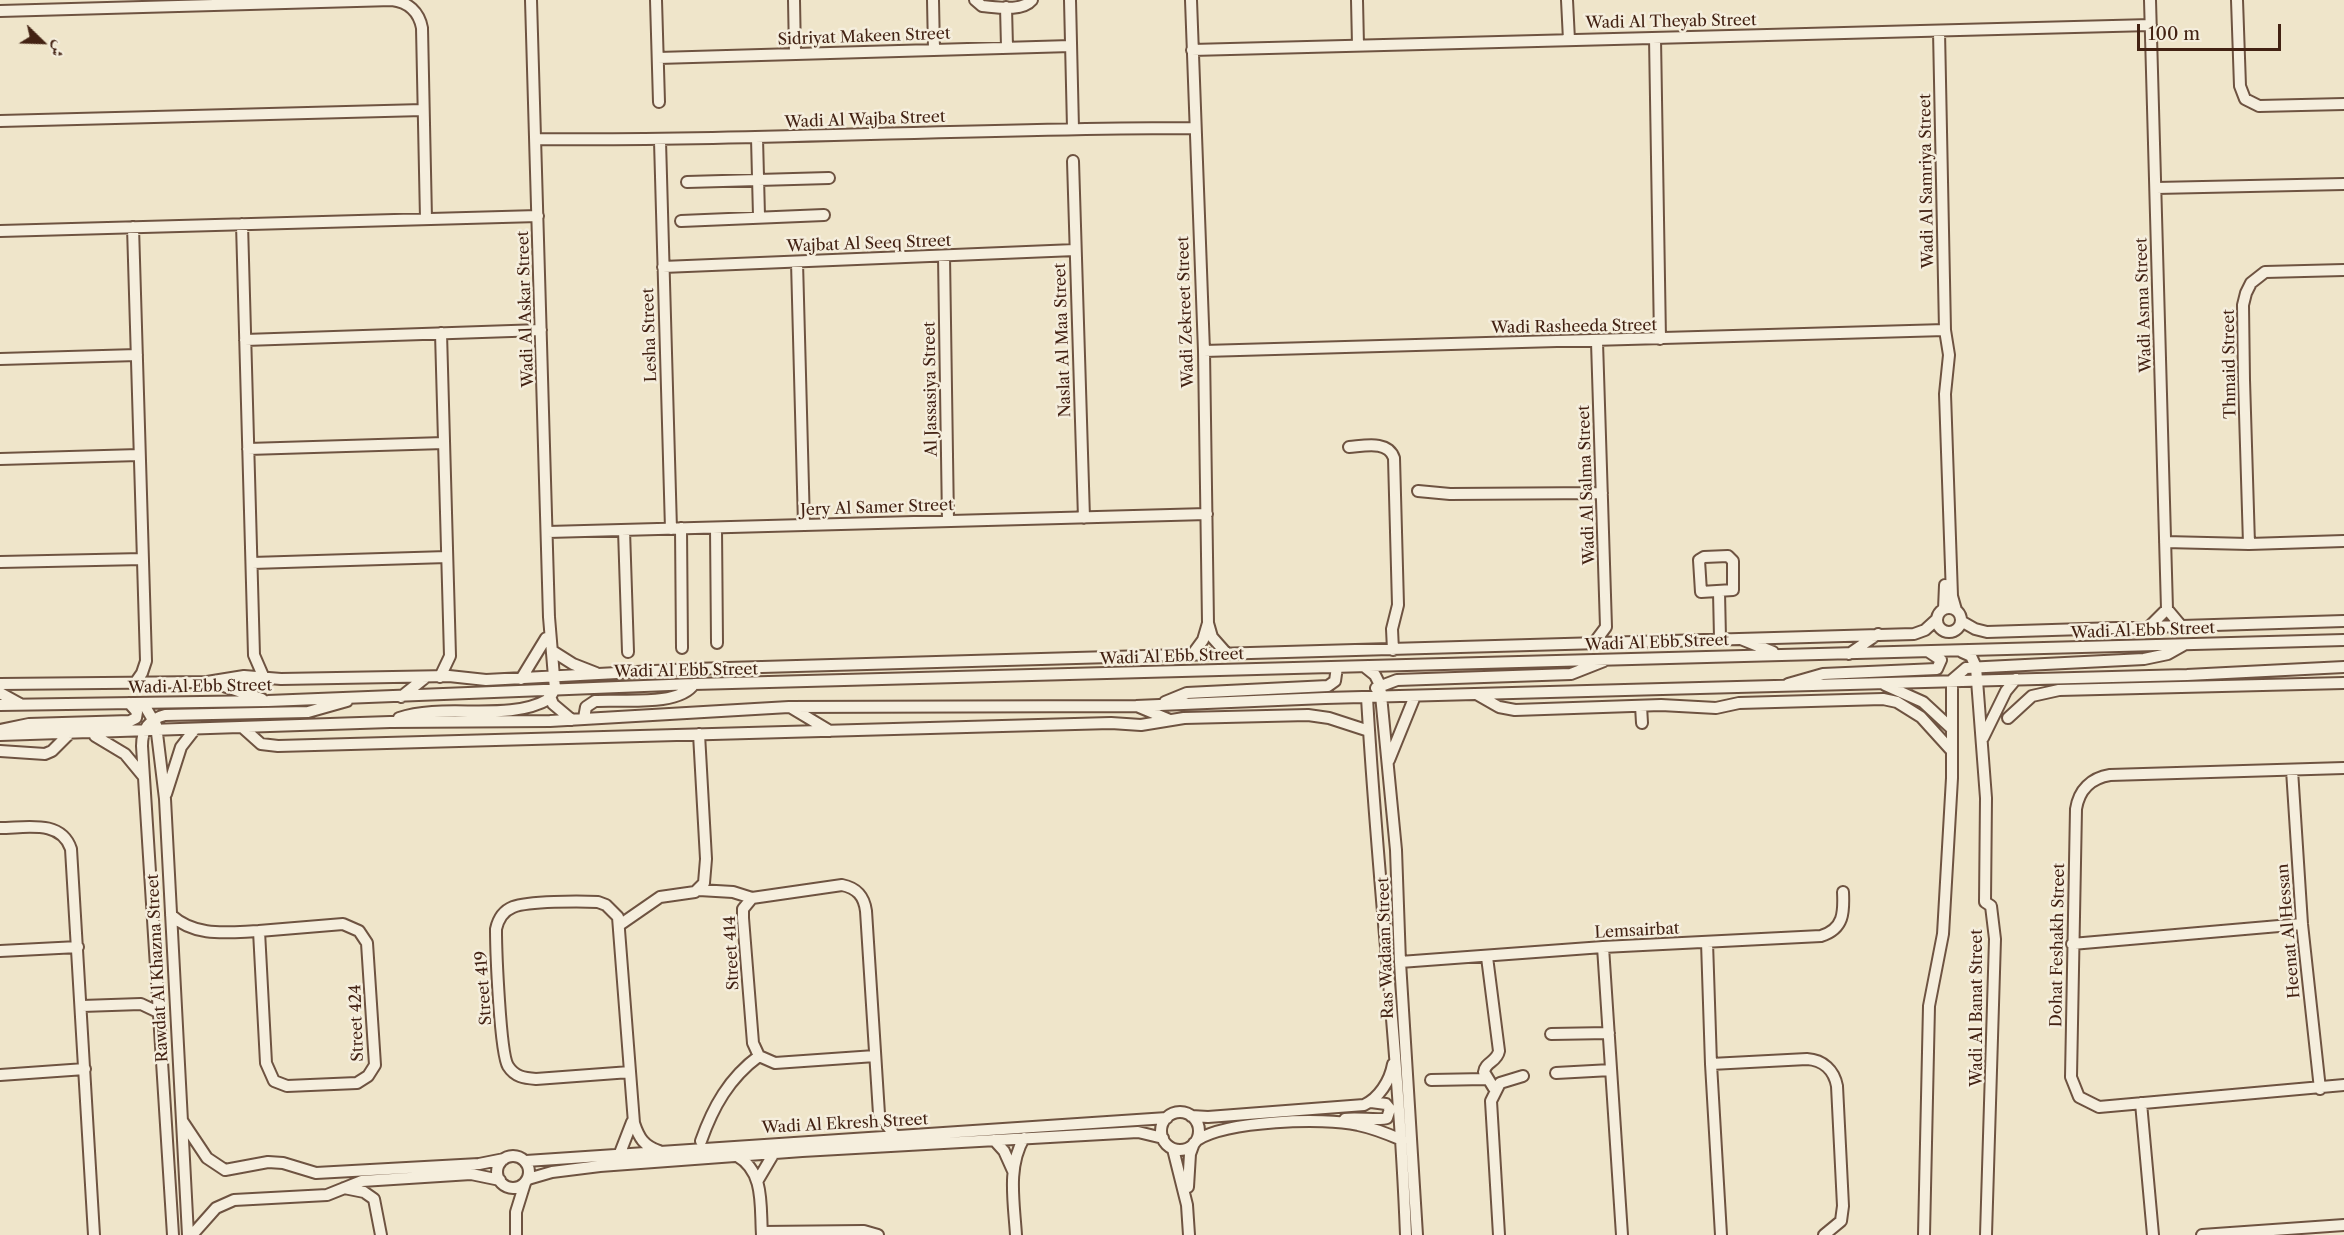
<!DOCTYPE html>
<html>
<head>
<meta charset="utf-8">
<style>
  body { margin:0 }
  #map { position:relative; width:2344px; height:1235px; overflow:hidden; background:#efe5ca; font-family:"Libre Caslon Text",Amiri,serif }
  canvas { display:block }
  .north { position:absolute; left:12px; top:12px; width:60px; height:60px; -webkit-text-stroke:4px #f5eedd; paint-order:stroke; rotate:113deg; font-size:16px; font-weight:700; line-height:24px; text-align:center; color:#432213 }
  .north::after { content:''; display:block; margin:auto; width:21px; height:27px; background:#432213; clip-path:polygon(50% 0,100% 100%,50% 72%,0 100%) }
  .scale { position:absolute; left:2137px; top:24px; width:144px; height:27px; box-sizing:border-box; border:3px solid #432213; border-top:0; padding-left:8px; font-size:18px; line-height:21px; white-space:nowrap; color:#432213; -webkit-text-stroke:4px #f5eedd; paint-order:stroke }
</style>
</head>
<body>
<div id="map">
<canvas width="2344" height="1235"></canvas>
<div class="north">ش</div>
<div class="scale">100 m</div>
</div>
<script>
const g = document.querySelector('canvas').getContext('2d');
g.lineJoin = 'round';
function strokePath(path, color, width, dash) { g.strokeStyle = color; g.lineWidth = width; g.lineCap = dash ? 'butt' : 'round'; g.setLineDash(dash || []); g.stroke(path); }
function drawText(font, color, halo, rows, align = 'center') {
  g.font = font + ' "Libre Caslon Text",serif'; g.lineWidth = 5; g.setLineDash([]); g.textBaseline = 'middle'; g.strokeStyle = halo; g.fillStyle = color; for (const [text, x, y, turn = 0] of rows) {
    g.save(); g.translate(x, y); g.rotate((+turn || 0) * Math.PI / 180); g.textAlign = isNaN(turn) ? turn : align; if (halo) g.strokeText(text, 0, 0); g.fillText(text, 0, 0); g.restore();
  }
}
const minor = new Path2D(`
  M656 0 659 102
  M794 0 795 54
  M933 0 934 50
  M975 0 982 6C996 7 1022 12 1032 0
  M1070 0 1073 128
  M1191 0 1204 351 1208 623 1203 640 1192 655
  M1357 0 1358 45
  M1567 0 1569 40
  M2150 0 2167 609 2182 627
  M2237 0 2240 86 2245 99 2259 106 2344 104
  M1006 7 1007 47
  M0 11 392 0C408 2 419 12 422 28L426 219
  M1939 31 1945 330 1949 355 1945 394 1952 596 1956 610
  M1655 38 1660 339
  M1192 50 2151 25
  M658 58 1071 46
  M0 121 423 110
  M757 138 759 216
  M536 139C756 141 975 128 1194 128
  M660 141 671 529
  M1073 161 1084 518
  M687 182 829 178
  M2156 188 2344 184
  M681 221 824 215
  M242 224 254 655 264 678
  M133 227 146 661 142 673 135 683
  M0 231 538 216
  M944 256 948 521
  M797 262 804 525
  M663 267 1075 250
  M245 340 541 330
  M1204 351 1945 330
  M0 359 137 355
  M1349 447C1364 446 1388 440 1394 458L1398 605 1392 629 1393 650
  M248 449 444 443
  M0 459 139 455
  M1418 491 1450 494 1602 493
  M681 528 682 648
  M716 528 717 643
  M624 530 628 652
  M548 532 1207 514
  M2165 542 2249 544 2344 541
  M2249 544 2244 380 2243 305 2246 293 2251 283 2265 272 2344 270
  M1728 556 1733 561V590L1701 592 1699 560 1704 557Z
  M0 562 143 559
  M252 563 447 557
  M1719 592 1720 638
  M1937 620a12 12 0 1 1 24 0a12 12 0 1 1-24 0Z
  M1944 609 1945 585
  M1961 621 1975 629 1987 632 2344 621
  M1208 623 1212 637 1227 654
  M2148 628 2167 609
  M1741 639 1773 652
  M1594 643 1606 627 1597 342
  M554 652 573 664 596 673
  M1962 652 1971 656 1976 667 1986 798 1985 902 1991 906 1995 939 1986 1235
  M1849 654 1878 634
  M1365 667 1375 675 1380 685 1396 850 1400 962 1417 1235
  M440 677 450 656 441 333
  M521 679 546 638
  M1952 680 1966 668 2144 659 2168 654 2184 645
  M212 682 262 699
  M0 684 207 682 244 676 281 679 449 676 486 680 692 669 1914 634 1925 630 1937 619
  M1788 684 1823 674 1937 669 1941 660 1929 652
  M1885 685 1923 702 1950 727
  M1376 688 1397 680 1571 674 1604 661
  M548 692 553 704 572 720
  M0 693 20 704
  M1478 695 1499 707 1515 710 1661 705 1716 708 1739 703 1883 699 1897 702 1921 717 1950 749
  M401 697 426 677
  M1367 697C1377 877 1399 1055 1406 1235
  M1165 702 1187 693 1328 686 1335 681 1337 667
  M143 703 156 725 165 799 188 1235
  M0 705 268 701 694 684 2344 640
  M1641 706 1642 723
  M790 707 830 731
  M1139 707 1170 720
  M399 718C445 702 507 723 549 699L555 689 549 617 531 0
  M584 718 586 707 595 701C621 699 679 707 694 684
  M2008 718 2032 696 2059 690 2344 683
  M242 727 261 744 278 746 1111 723 1141 725 1184 718 1308 715 1329 718 1369 731
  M0 730 29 724 130 721 136 718 137 712 129 703
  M0 735 390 722 550 721 789 707 1136 706 1325 698 2187 675 2344 667
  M95 736 125 754 144 777
  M1983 738 2006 691 2016 679
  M0 751 45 754 52 751 69 734
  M1389 760 1415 696
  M2344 768 2110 775C2091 778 2079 790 2076 809L2071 1077 2079 1097 2099 1107 2344 1085
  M2292 770 2302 924 2320 1089
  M166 794 181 747 195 729
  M0 828C25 828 61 819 71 849L94 1235
  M699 890 733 892 752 898
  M171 915C196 938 229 932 259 931
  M343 924 359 931 367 943 375 1065 368 1076 357 1083 287 1086 274 1081 266 1063 259 931Z
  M621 924 660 897 695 892 704 883 706 859 699 734
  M1707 942 1711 1064 1721 1235
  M2072 944 2302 924
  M1603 947 1622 1235
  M0 951 78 947
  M1487 957 1499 1051C1497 1062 1485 1062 1484 1072L1495 1090
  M1400 962 1603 947 1821 936C1844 929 1844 912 1843 892
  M82 1006 141 1004 160 1013
  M1551 1034 1609 1033
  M875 1056 775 1063 759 1056 753 1043 743 918V909L752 898 842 885C857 888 864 896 866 911L879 1114 895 1136
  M1711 1064 1807 1059C1823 1060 1834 1070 1837 1086L1843 1206 1841 1221 1824 1235
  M630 1072 536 1079C524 1078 515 1077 508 1066 500 1053 496 950 496 929 498 920 503 911 513 907 528 901 580 901 598 902L606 905 618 917 634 1123C639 1138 644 1146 659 1151
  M1556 1073 1611 1070
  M0 1075 85 1069
  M1431 1080 1486 1079
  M2141 1103 2153 1235
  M1161 1131a19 19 0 1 1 38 0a19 19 0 1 1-38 0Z
  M1191 1116 1208 1117 1364 1105C1379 1098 1390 1081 1393 1064
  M1345 1119C1356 1117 1381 1121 1387 1118L1390 1109 1386 1104 1371 1102
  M183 1122 207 1158 225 1170 268 1162 283 1163 316 1173 479 1164 504 1159
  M994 1140 1004 1151 1013 1171
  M1197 1140C1227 1121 1323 1117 1358 1125 1373 1128 1388 1134 1402 1140
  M701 1141C713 1107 729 1078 759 1056
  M1173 1149 1187 1205 1189 1235
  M620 1153 632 1122
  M497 1172a16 16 0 1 1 32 0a16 16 0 1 1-32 0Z
  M737 1156C765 1172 760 1206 762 1235
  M526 1161 1167 1118
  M528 1179 552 1172 600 1166 802 1151 1138 1132 1163 1138
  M758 1180 774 1153
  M1188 1187 1190 1154 1194 1143
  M344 1188 364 1192 374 1199 381 1235
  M762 1232 864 1231 878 1235
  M173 1235 142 746C142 729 149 719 165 715L308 712 347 701
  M192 1235 216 1208 234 1200 327 1195 362 1181 471 1174 500 1180
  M516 1235V1212L525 1183
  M1016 1235C1014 1202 1007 1167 1024 1138
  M1499 1235 1491 1101 1500 1083 1523 1076
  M1924 1235 1929 1006 1943 934 1952 778V680
  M2202 1235 2344 1225`);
strokePath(minor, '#6e5341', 14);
strokePath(minor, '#f5eedd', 10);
drawText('16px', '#432213', '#f5eedd', [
  ["Wadi Al Theyab Street",1671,22,-1],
  ["Sidriyat Makeen Street",864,37,-2],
  ["Wadi Al Wajba Street",865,120,-2],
  ["Wadi Al Samriya Street",1927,181,-91],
  ["Wajbat Al Seeq Street",869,244,-2],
  ["Wadi Asma Street",2144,305,-92],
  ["Wadi Al Askar Street",526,309,-92],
  ["Wadi Zekreet Street",1186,312,-92],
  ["Wadi Rasheeda Street",1574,327,-1],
  ["Lesha Street",650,335,-92],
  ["Naslat Al Maa Street",1063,340,-92],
  ["Thmaid Street",2230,364,-91],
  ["Al Jassasiya Street",931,389,-91],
  ["Wadi Al Salma Street",1587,485,-92],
  ["Jery Al Samer Street",877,508,-2],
  ["Wadi Al Ebb Street",2143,631,-2],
  ["Wadi Al Ebb Street",1657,643,-2],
  ["Wadi Al Ebb Street",1172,657,-2],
  ["Wadi Al Ebb Street",686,671,-1],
  ["Wadi Al Ebb Street",200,687,-1],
  ["Lemsairbat",1637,931,-3],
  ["Heenat Al Hessan",2289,931,-95],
  ["Dohat Feshakh Street",2058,945,-89],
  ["Ras Wadaan Street",1386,948,-92],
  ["Street 414",732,953,-93],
  ["Rawdat Al Khazna Street",158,968,-93],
  ["Street 419",484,988,-94],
  ["Wadi Al Banat Street",1977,1008,-90],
  ["Street 424",357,1023,-92],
  ["Wadi Al Ekresh Street",845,1124,-3]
]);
</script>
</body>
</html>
